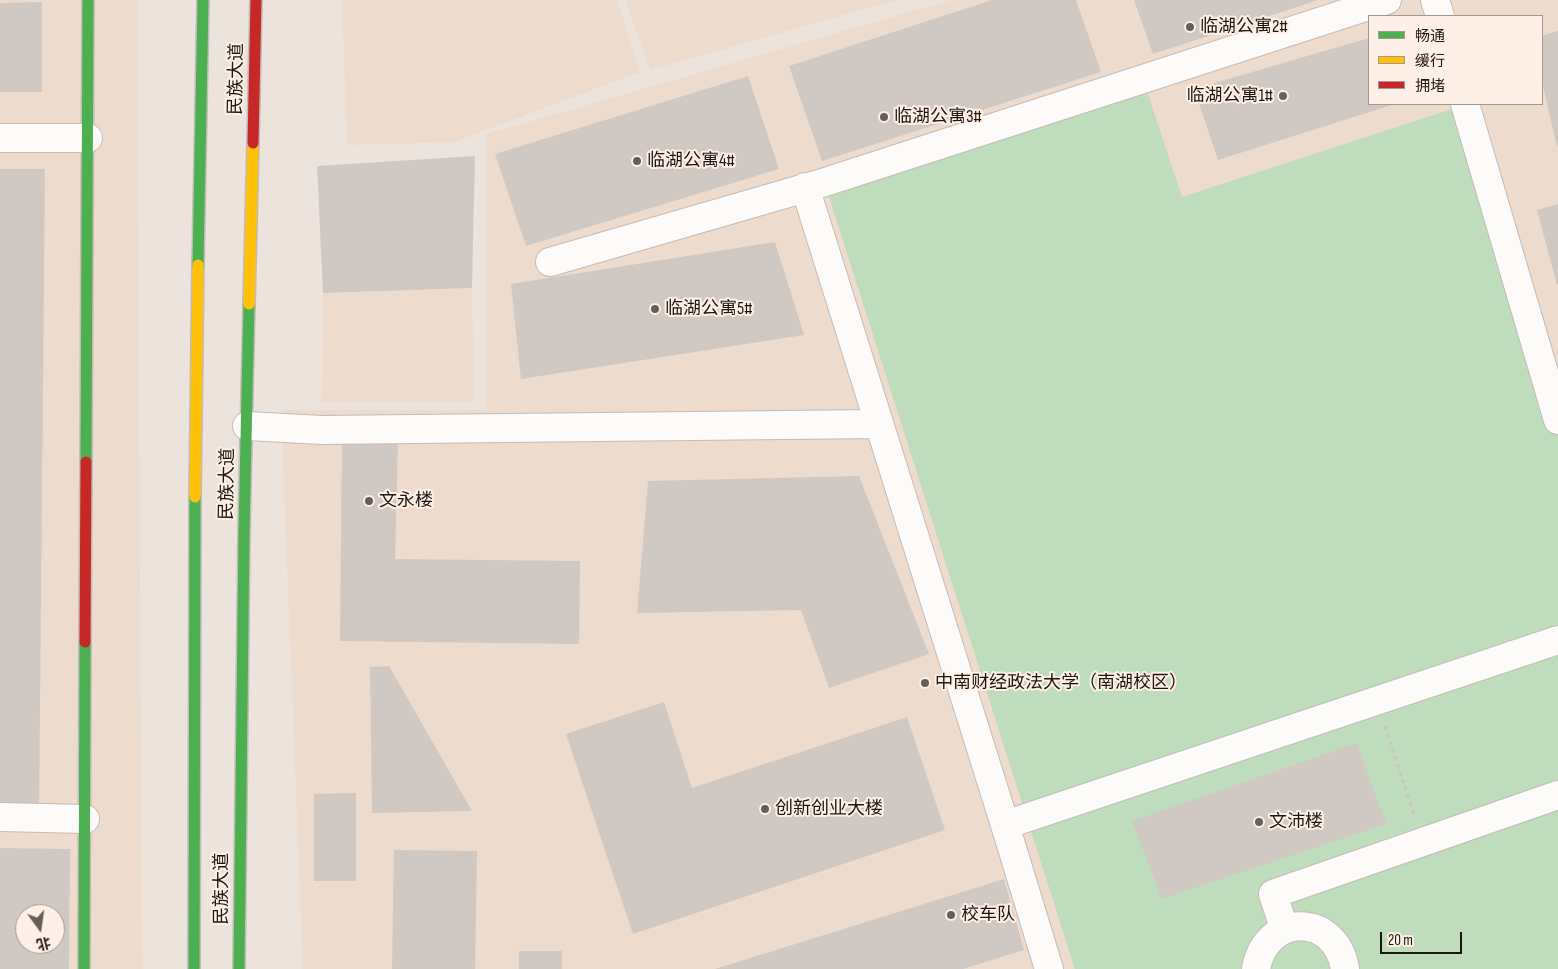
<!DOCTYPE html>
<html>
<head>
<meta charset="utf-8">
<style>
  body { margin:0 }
  #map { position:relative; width:1558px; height:969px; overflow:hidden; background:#ece3dc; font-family:"Sofia Sans Condensed","Noto Sans SC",sans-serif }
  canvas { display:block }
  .legend { position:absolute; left:1368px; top:15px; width:175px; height:90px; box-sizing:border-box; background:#fef0e6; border:1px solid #a49991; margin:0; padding:6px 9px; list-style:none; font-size:15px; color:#1c1612 }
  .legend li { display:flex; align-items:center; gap:10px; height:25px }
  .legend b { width:25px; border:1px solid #a49991 }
  .north { position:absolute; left:15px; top:904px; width:50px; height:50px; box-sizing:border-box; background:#fef0e6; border:1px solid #a49991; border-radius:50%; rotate:166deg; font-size:14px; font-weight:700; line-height:20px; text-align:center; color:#1c1612 }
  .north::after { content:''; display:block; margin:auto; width:18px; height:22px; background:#655e59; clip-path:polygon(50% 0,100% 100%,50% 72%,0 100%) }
  .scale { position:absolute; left:1380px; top:932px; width:82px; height:22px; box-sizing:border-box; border:2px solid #1c1612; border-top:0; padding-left:6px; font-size:15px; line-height:18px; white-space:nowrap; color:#1c1612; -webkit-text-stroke:4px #fef0e6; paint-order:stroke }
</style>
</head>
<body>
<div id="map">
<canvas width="1558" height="969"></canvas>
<ul class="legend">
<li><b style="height:6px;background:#4caf50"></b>畅通</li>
<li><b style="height:6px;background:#ffc107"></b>缓行</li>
<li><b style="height:6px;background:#c62828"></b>拥堵</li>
</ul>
<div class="north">北</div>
<div class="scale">20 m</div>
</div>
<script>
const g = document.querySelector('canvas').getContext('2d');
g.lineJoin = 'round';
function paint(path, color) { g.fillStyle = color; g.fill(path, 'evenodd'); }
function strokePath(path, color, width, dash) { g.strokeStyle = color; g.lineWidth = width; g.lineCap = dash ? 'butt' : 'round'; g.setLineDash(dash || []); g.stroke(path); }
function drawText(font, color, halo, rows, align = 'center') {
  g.font = font + ' "Sofia Sans Condensed","Noto Sans SC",sans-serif'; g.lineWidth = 4; g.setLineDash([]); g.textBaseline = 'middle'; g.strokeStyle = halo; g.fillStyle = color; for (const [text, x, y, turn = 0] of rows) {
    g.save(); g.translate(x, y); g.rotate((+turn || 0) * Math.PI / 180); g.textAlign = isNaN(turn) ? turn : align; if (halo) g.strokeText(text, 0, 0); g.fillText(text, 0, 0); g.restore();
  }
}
paint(new Path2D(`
  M0 0H137L142 969H0ZM25 914H55V944H25Z
  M342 0H617L640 72 454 142 347 145Z
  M625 0H896L650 70Z
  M951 0H1558V969H303L281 410H486L487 134ZM1369 16H1542V104H1369Z
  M472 288 474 402H322L323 293Z`), '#eddbce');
paint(new Path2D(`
  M1143 79 1182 197 1452 109 1558 391V969H1075L824 181Z`), '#bfdcbc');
paint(new Path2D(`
  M992 0H1076L1101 72 822 161 789 66Z
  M1134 0H1318L1153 54Z
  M42 2V92H0V3Z
  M1558 31V147H1557L1542 81V36Z
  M1369 38V104H1395L1218 160 1194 89Z
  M748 76 779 169 526 246 495 154Z
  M475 156 472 288 323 293 317 166Z
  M0 169H45L39 814 0 813Z
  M1558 204V284L1557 285 1537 210Z
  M775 242 804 335 521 379 511 284Z
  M342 443H398L395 559 580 561 579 644 340 641Z
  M859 476 929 654 829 688 801 610 637 613 648 481Z
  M389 666 472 811 372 813 370 667Z
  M664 702 692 788 907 717 945 830 633 934 566 734Z
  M1357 743 1386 824 1162 899 1132 821Z
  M356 793V881H314V794Z
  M0 848 70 849 69 969H0ZM25 914H55V944H25Z
  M394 850 477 851 475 969H392Z
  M1004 879 1024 950 963 969H715Z
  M519 951H562V969H519Z`), '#d0c9c3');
const street = new Path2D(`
  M1435 0 1440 16
  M1465 104 1558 420
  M0 138H88
  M805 187 1005 825
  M550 262 819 184 1387 0
  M247 426 322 430 878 424
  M0 817 85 819
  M1284 928 1273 894 1558 795
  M1049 969 1005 825 1558 640
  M1256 969C1266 912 1336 912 1345 969`);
const fast = new Path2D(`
  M198 265 203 0
  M86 462 88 0
  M84 969 85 642
  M194 969 195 497
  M239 969 244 532 249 304`);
const slow = new Path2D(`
  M249 304 253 143
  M195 497 198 265`);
const jam = new Path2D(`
  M253 143 256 0
  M85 642 86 462`);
strokePath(street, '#c4bcb7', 30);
strokePath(fast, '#c4bcb7', 14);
strokePath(slow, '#c4bcb7', 14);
strokePath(jam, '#c4bcb7', 14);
strokePath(new Path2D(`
  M1385 726 1414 815`), '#c8c5c3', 3, [4, 4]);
strokePath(street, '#fcfbfa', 28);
strokePath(fast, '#4caf50', 11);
strokePath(slow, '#ffc107', 11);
strokePath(jam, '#c62828', 11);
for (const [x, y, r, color] of [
  [1190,27,5,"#655e59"],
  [1283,96,5,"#655e59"],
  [884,117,5,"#655e59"],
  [637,161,5,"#655e59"],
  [655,309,5,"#655e59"],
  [369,501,5,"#655e59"],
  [925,683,5,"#655e59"],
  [765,809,5,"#655e59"],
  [1259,822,5,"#655e59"],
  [951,915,5,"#655e59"]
]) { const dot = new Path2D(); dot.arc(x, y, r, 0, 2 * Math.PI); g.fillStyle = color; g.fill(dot); strokePath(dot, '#fef0e6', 2); }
drawText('18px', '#1c1612', '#fef0e6', [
  ["临湖公寓2#",1200,27],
  ["临湖公寓1#",1273,96,"right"],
  ["临湖公寓3#",894,117],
  ["临湖公寓4#",647,161],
  ["临湖公寓5#",665,309],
  ["文永楼",379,501],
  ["中南财经政法大学（南湖校区）",935,683],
  ["创新创业大楼",775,809],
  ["文沛楼",1269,822],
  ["校车队",961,915]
], 'left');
drawText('18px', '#1c1612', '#fef0e6', [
  ["民族大道",237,79,-89],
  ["民族大道",228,484,-89],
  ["民族大道",222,889,-90]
]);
</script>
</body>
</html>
